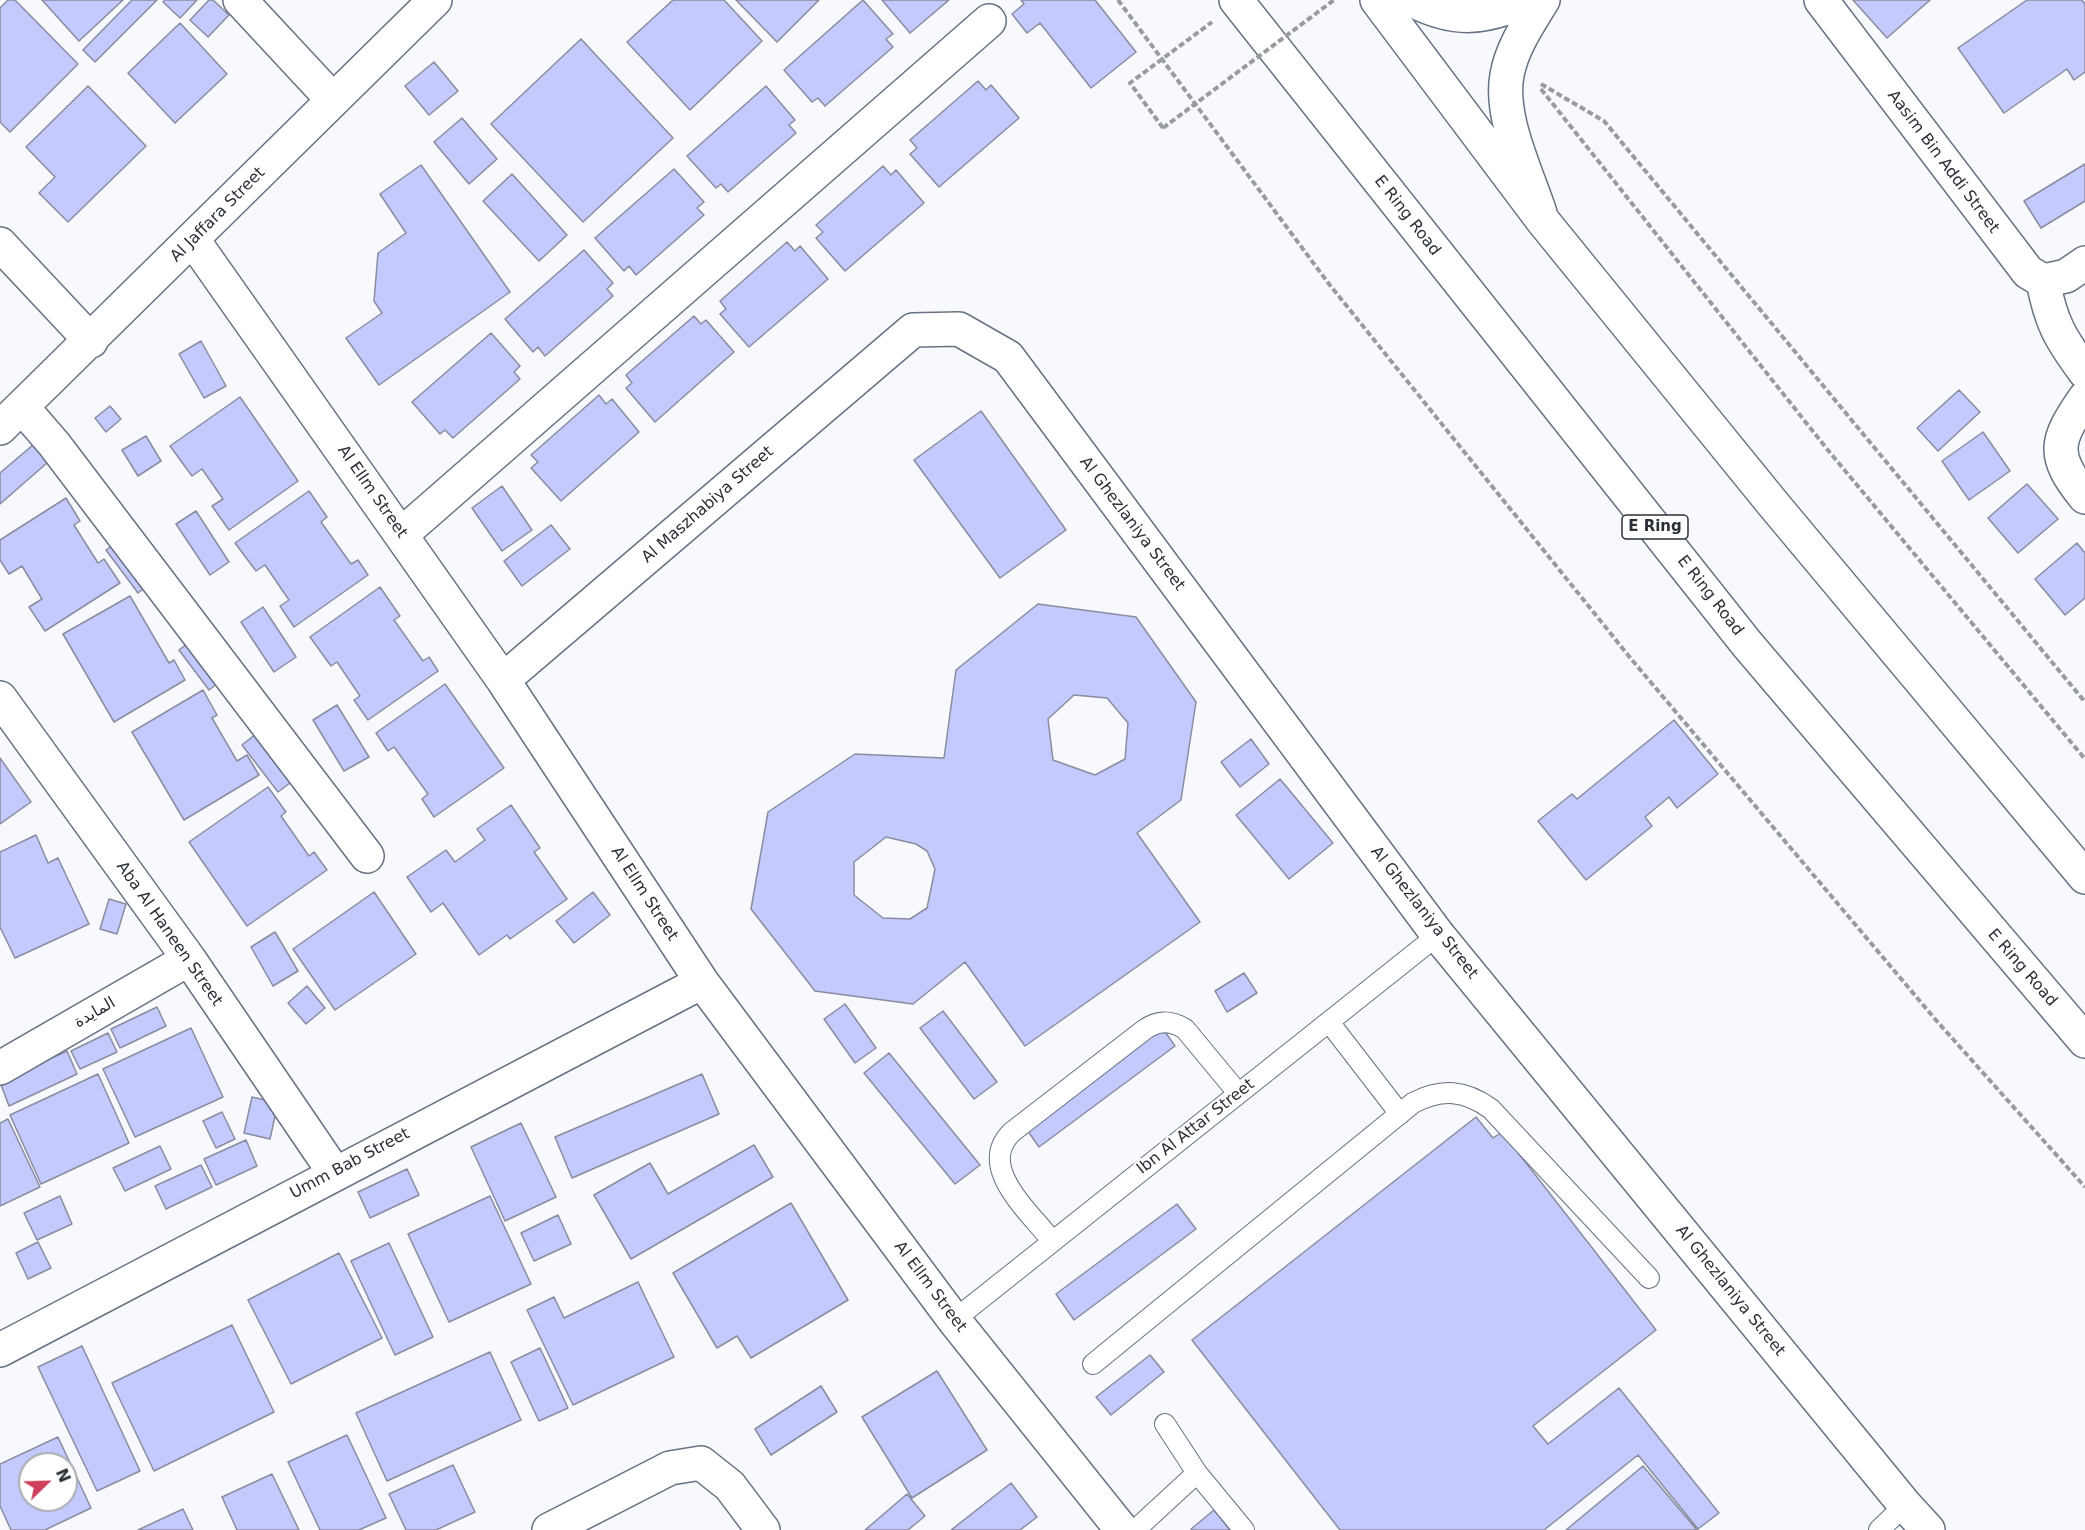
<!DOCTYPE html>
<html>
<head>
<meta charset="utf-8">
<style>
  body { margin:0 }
  #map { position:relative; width:2085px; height:1530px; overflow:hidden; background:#f7f9fd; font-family:"DejaVu Sans",sans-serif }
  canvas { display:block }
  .north { position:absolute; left:18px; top:1452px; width:60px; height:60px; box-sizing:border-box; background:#fff; border:2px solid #aaacaf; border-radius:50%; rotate:67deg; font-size:16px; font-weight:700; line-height:24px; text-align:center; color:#2a3037 }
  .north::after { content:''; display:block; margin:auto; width:21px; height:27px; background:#cf3f5a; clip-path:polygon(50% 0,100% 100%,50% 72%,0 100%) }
</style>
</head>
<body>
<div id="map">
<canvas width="2085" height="1530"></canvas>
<div class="north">N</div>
</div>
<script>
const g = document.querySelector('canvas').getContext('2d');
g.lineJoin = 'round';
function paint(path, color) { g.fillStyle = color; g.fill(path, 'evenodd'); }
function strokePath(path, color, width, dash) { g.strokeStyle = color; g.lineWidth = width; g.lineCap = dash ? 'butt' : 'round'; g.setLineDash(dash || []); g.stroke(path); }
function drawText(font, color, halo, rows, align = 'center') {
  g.font = font + ' "DejaVu Sans","Noto Naskh Arabic",sans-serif'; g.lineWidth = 4.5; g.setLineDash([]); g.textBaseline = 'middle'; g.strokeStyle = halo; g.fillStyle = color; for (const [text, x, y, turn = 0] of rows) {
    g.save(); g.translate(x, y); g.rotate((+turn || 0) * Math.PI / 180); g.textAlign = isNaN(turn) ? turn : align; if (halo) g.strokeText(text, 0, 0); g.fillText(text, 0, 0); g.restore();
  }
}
const building = new Path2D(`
  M8 0H15L78 64 10 132 0 122V8Z
  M42 0H123L79 41Z
  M132 0H157L95 62 83 50Z
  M165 0H197L180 18 163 2Z
  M209 0H213L229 15 208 37 190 20Z
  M673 0H724L762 41 690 110 627 42Z
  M736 0H819L777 42Z
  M863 0 893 34 886 39 893 47 825 106 818 98 812 102 784 70Z
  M882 0H949L910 33Z
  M1021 0H1095L1136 52 1091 88 1040 23 1027 33 1012 14 1024 4Z
  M1853 0H1930L1887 38Z
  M2027 0H2082L2085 4V72L2074 80 2067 69 2004 113 1958 48Z
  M180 23 227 74 175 123 128 73Z
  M581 39 673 138 583 222 491 124Z
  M434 62 458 91 429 115 405 86Z
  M978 81 986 90 991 85 1019 118 939 187 910 154 917 148 910 140Z
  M88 86 146 146 68 222 39 193 55 177 26 147Z
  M766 86 795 120 789 125 796 133 728 192 721 184 716 188 687 156Z
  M462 118 497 159 469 184 434 142Z
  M2085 164V201L2041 228 2024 201Z
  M421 165 510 292 379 385 346 338 382 313 374 301 378 253 406 233 380 194Z
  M883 166 891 175 896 170 924 203 845 271 816 238 823 232 816 225Z
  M674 169 704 202 697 208 704 215 636 275 629 266 624 271 595 238Z
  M512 174 567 235 539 261 483 201Z
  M787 242 795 251 800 246 828 279 749 347 720 314 726 309 720 301Z
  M584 250 613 283 607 289 613 296 545 356 538 347 533 352 505 319Z
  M694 316 701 324 706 320 734 352 655 422 626 388 632 383 626 375Z
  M491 333 520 366 514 372 520 379 453 438 445 430 440 434 412 402Z
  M201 341 226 386 204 398 179 354Z
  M1959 390 1980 412 1938 451 1917 428Z
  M599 395 606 404 612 399 639 432 561 501 531 468 538 462 531 455Z
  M240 397 298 481 229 530 212 506 223 499 202 469 192 476 170 446Z
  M110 406 121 419 106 432 95 418Z
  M981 411 1066 530 1000 578 914 460Z
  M1983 432 2010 471 1969 500 1942 461Z
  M146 436 161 461 138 476 122 450Z
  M40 439 55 456 0 504V473Z
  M2027 484 2058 519 2018 553 1988 518Z
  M502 486 532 530 502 551 472 508Z
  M309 491 327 517 321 522 351 564 358 560 368 575 294 627 280 606 289 600 265 565 256 571 235 543Z
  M66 498 80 521 74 525 98 563 104 559 120 583 45 631 29 607 42 599 22 566 9 574 0 560V540Z
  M196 511 229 562 210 575 176 524Z
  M551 525 570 549 522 586 504 561Z
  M123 538 155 580 138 593 106 550Z
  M2077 543 2085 553V598L2065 615 2035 579Z
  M380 587 400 616 394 620 423 661 429 657 438 671 368 720 354 700 360 696 337 662 331 666 310 637Z
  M130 596 169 663 174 660 185 680 114 722 63 634Z
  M1038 604 1136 617 1196 702 1181 800 1137 833 1200 922 1025 1046 965 962 913 1004 815 991 751 909 768 812 855 754 944 758 956 670Z
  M263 607 296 657 274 672 241 622Z
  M195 638 226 677 209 690 179 650Z
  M445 684 504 768 434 817 422 799 428 794 394 747 388 751 376 733Z
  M203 690 217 715 212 718 237 761 247 755 259 775 184 820 132 732Z
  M1074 695 1107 698 1128 723 1125 759 1095 775 1053 760 1048 719Z
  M337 705 369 757 344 771 313 720Z
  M1674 720 1718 774 1677 808 1669 797 1645 817 1652 826 1586 880 1538 821 1572 794 1577 799Z
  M262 729 298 777 278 792 242 745Z
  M1251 739 1269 764 1240 787 1221 762Z
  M0 758 31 802 0 824Z
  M1280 779 1333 843 1289 879 1236 815Z
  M268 787 286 812 281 816 309 856 314 852 327 870 247 926 189 842Z
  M511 805 540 848 534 852 567 899 510 939 507 935 479 955 443 903 431 912 407 877 446 850 455 862 485 840 477 829Z
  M36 835 48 863 58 858 89 924 15 958 0 927V852Z
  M886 837 916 844 927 851 935 869 927 908 910 919 883 918 854 895V862Z
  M374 892 416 954 335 1010 293 949Z
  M593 892 610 915 574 943 556 921Z
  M109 899 126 904 117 934 100 929Z
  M275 932 298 971 273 986 251 947Z
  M1244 973 1257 993 1227 1012 1215 991Z
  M307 986 325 1008 306 1024 288 1003Z
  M845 1004 876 1048 855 1063 824 1019Z
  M157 1007 166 1026 120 1048 111 1029Z
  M943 1011 997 1082 974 1099 920 1028Z
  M1161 1026 1175 1046 1039 1147 1025 1127Z
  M191 1028 223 1097 135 1137 103 1069Z
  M108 1033 117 1052 80 1069 71 1051Z
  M67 1051 77 1074 9 1106 0 1082Z
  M889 1053 980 1165 955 1184 864 1073Z
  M98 1074 129 1143 41 1184 10 1115Z
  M702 1074 719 1114 572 1178 555 1137Z
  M252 1097 278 1103 270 1139 244 1133Z
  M222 1112 235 1139 216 1148 203 1121Z
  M1476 1117 1493 1138 1502 1132 1656 1330 1533 1426 1548 1444 1619 1388 1719 1513 1698 1529 1638 1455 1544 1530H1340L1192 1340Z
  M8 1119 40 1187 0 1206V1123Z
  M521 1123 556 1197 505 1221 471 1147Z
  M246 1140 257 1166 216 1185 204 1159Z
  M754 1145 773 1177 631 1259 594 1195 650 1163 668 1194Z
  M160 1146 171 1169 125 1191 113 1168Z
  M201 1165 212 1187 166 1209 155 1186Z
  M407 1169 419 1195 370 1218 358 1192Z
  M60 1196 72 1224 37 1240 24 1213Z
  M490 1196 531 1284 449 1322 408 1234Z
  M791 1203 848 1300 751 1358 737 1336 717 1348 673 1273Z
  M1177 1204 1196 1229 1074 1320 1056 1294Z
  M558 1215 571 1244 534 1261 521 1233Z
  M38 1242 51 1268 28 1279 16 1253Z
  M389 1243 433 1337 395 1355 351 1261Z
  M339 1253 382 1338 291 1384 248 1300Z
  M638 1282 674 1357 573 1405 527 1310 554 1297 564 1318Z
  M232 1325 274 1412 154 1471 112 1383Z
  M82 1346 140 1471 97 1491 38 1367Z
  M540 1348 568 1408 539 1421 511 1362Z
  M490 1352 521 1420 387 1481 356 1413Z
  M1150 1355 1164 1372 1111 1415 1096 1397Z
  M937 1371 987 1450 912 1498 862 1417Z
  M821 1386 837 1412 771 1455 755 1429Z
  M347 1435 386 1518 359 1530H320L288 1462Z
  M58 1437 91 1508 45 1530H11L0 1506V1464ZM30 1464H66V1500H30Z
  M453 1465 475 1512 436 1530H406L389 1494Z
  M1643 1466 1697 1530H1566Z
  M272 1474 299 1530H237L222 1497Z
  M1011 1483 1037 1517 1020 1530H951Z
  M907 1494 925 1516 908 1530H865Z
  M183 1509 193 1530H138Z
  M1214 1510 1230 1530H1192L1191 1529Z`);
paint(building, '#c4c9fe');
strokePath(building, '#8a8ca0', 1.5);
const service = new Path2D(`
  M1329 1022 1400 1114
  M1052 1241C1029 1211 976 1167 1012 1132L1144 1030C1158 1020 1170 1020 1185 1029L1238 1093
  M954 1320 1438 935
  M1093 1364 1413 1103C1442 1088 1465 1090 1491 1109L1649 1278
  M1165 1424 1197 1473 1244 1530
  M1135 1530 1197 1473
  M1879 1530 1905 1505`);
const minor = new Path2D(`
  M240 0 333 100
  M1821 0 2028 272 2043 281 2066 276 2085 263
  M193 240 503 680 702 982 954 1320 1122 1530
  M0 244 91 341
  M2043 281C2051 323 2060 338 2085 372
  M2085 398C2055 441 2051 455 2085 497
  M22 407 54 444 367 856
  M0 428 435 0
  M402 534 989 21
  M503 680 913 330 959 329 1008 357 1438 935 1905 1505 1928 1530
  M0 698 189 959 334 1172
  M0 1068 189 959
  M0 1350 702 982
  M549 1530 670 1468 701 1463 730 1486 763 1530`);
const tertiary = new Path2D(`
  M1412 0C1457 23 1484 18 1529 0
  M1540 213C1527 173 1499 117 1507 75 1512 47 1529 23 1543 0`);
const primary = new Path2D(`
  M1236 0 1747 644 2085 1041
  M1377 0 1543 221 1774 505 2085 877`);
strokePath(service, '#667283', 22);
strokePath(minor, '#667283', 36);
strokePath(tertiary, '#667283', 36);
strokePath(primary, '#667283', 36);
strokePath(new Path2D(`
  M1118 0 1329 284 1632 660 1935 1019 2085 1187
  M1541 84 1604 121 2085 702
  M1541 89 1827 449 2085 759
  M1163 128 1130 83 1212 22`), '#989ca2', 4, [6, 3]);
strokePath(service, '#fff', 20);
strokePath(minor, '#fff', 33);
strokePath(tertiary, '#fff', 33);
strokePath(primary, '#fff', 33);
strokePath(new Path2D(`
  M1163 128 1334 0`), '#989ca2', 4, [6, 3]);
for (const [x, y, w] of [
  [1655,527,66]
]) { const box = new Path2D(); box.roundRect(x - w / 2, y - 12, w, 24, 4.5); g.fillStyle = '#fff'; g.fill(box); strokePath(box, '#2a3037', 1.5); }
drawText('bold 15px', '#2a3037', null, [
  ["E Ring",1655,527]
]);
drawText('16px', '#2a3037', '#fff', [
  ["Aasim Bin Addi Street",1943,162,53],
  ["Al Jaffara Street",218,215,-45],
  ["E Ring Road",1407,216,52],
  ["Al Ellm Street",372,492,55],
  ["Al Maszhabiya Street",708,505,-41],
  ["Al Ghezlaniya Street",1132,524,53],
  ["E Ring Road",1710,596,52],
  ["Al Ellm Street",644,894,57],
  ["Al Ghezlaniya Street",1424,913,52],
  ["Aba Al Haneen Street",169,934,55],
  ["E Ring Road",2022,968,49],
  ["المايدة",95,1013,-30],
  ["Ibn Al Attar Street",1196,1127,-38],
  ["Umm Bab Street",350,1164,-28],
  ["Al Ellm Street",930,1287,53],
  ["Al Ghezlaniya Street",1730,1291,51]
]);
</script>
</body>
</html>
